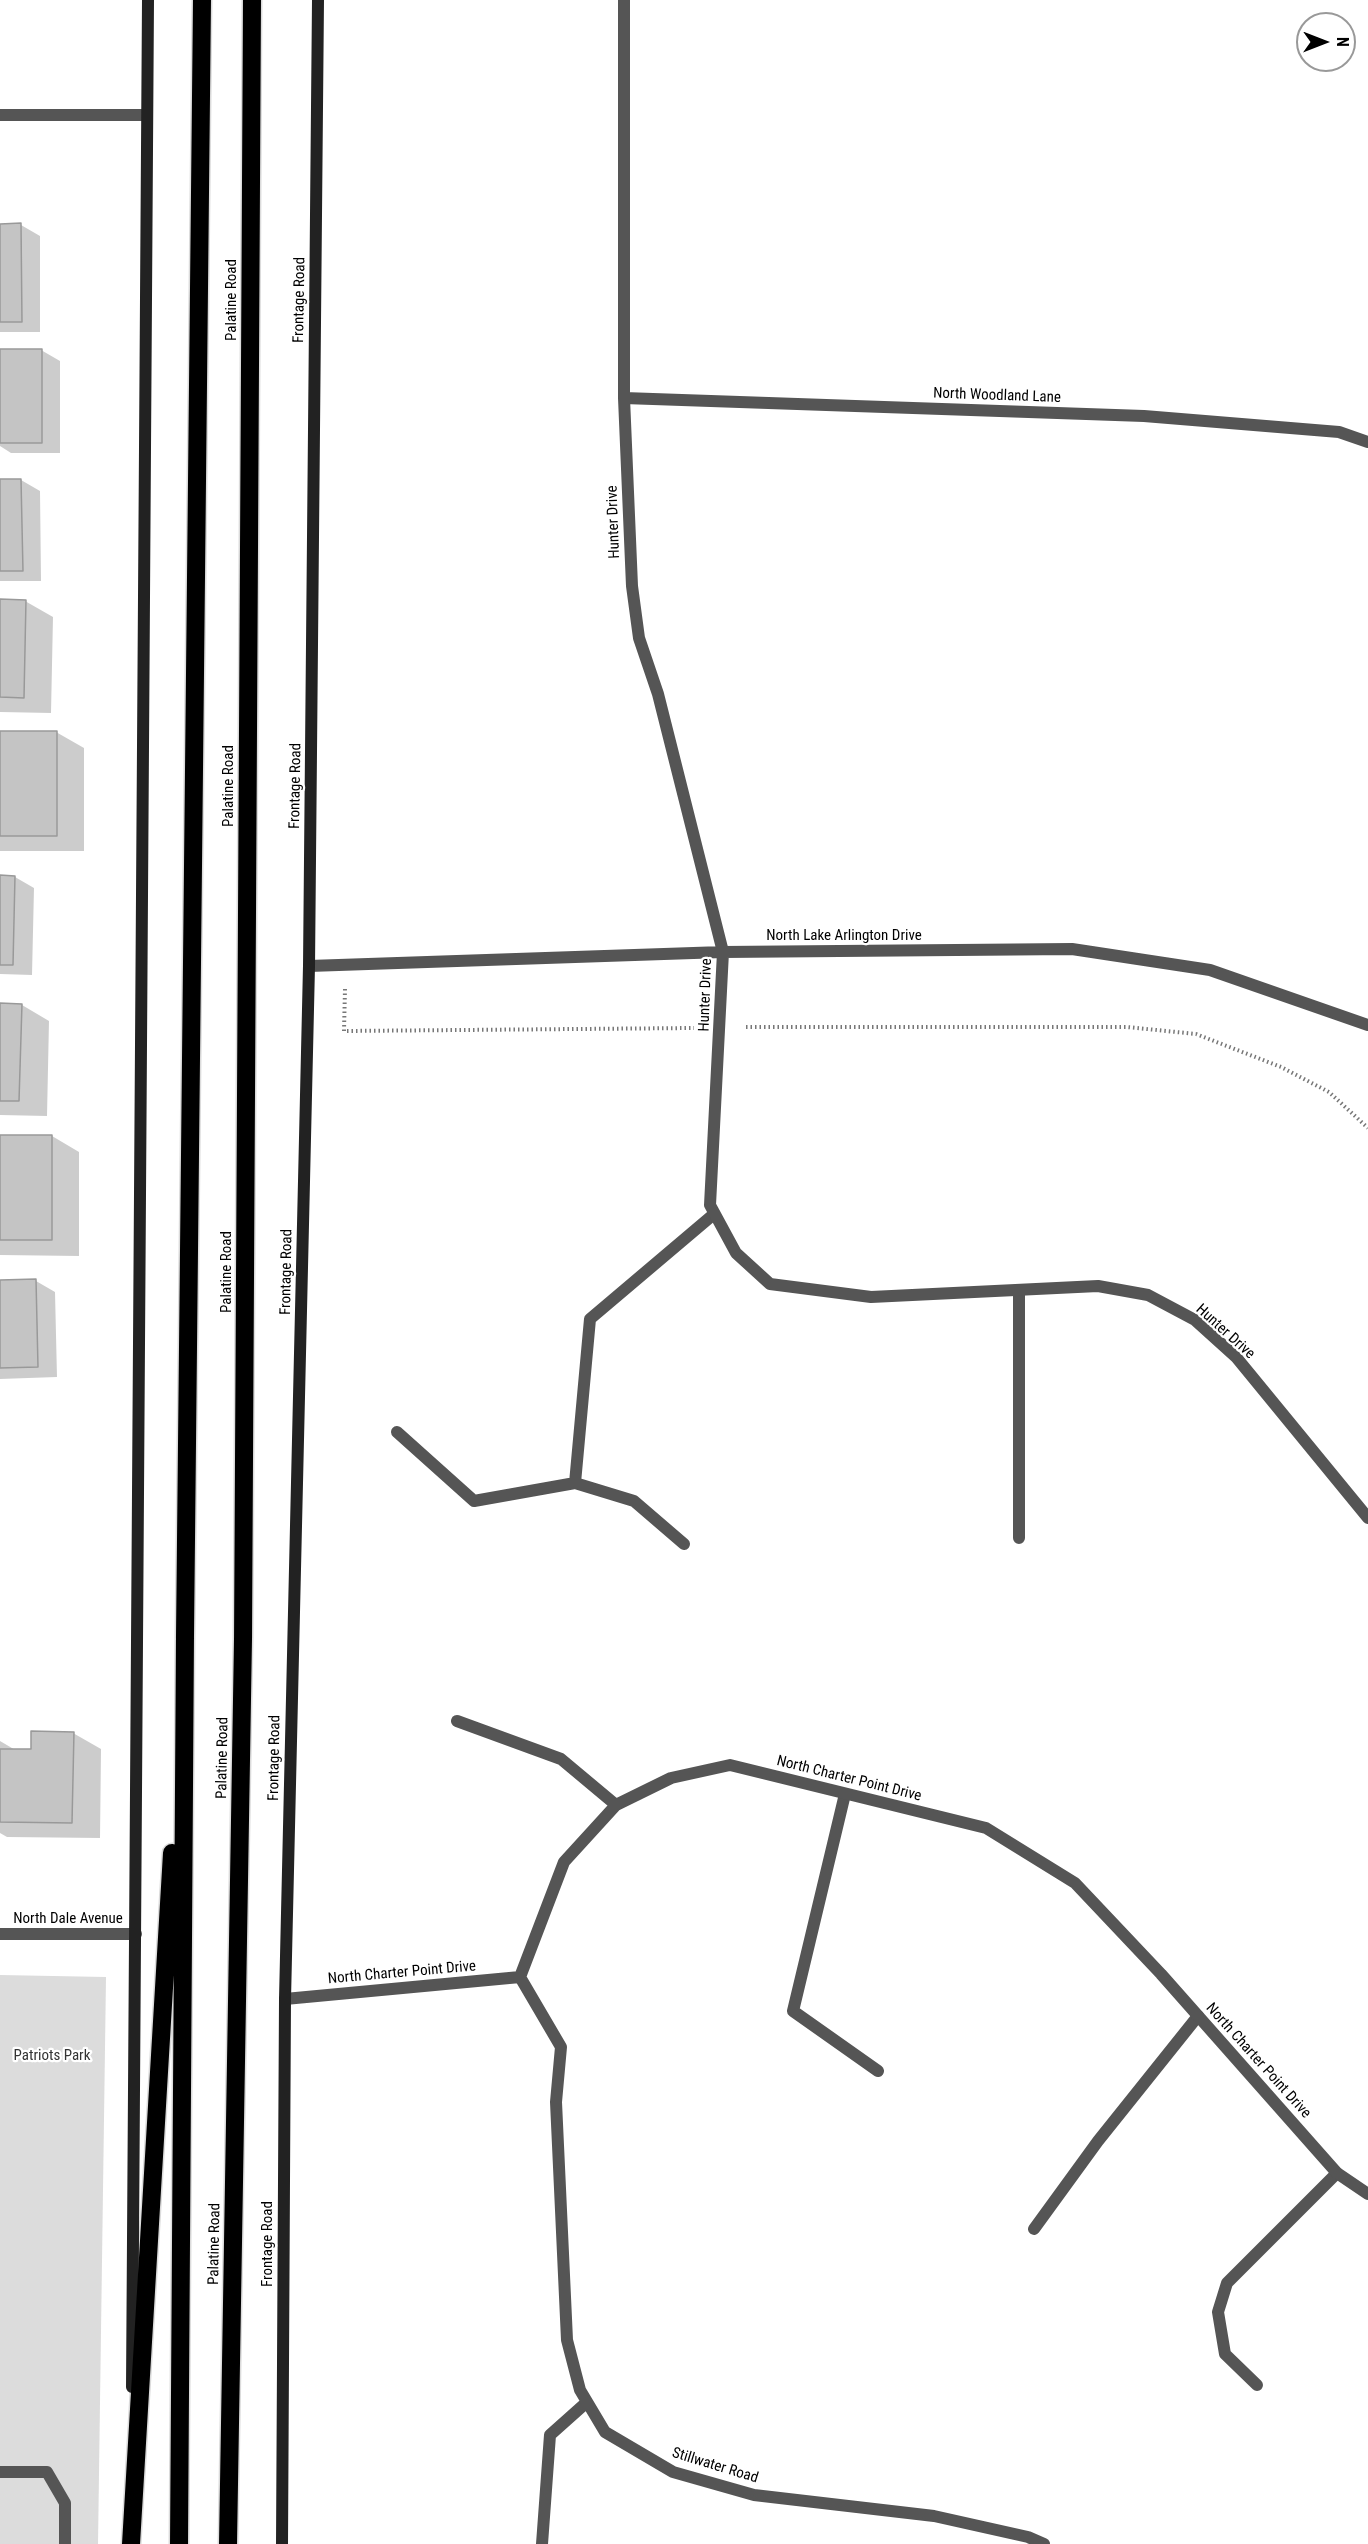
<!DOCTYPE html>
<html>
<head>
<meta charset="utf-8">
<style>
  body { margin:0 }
  #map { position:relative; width:1368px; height:2544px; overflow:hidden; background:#fff; font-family:"Roboto Condensed",sans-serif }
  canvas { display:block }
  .north { position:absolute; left:1296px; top:12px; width:60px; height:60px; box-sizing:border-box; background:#fff; border:2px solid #999; border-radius:50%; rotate:90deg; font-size:16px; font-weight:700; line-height:24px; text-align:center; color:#000 }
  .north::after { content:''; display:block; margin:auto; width:21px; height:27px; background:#000; clip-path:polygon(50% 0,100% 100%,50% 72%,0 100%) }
</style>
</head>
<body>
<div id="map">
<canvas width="1368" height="2544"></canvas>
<div class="north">N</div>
</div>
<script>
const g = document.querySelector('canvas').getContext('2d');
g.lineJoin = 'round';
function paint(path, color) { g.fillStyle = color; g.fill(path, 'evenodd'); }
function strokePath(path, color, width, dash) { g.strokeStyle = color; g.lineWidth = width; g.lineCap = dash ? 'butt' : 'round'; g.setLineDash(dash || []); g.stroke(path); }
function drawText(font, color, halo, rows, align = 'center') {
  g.font = font + ' "Roboto Condensed",sans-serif'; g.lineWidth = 4.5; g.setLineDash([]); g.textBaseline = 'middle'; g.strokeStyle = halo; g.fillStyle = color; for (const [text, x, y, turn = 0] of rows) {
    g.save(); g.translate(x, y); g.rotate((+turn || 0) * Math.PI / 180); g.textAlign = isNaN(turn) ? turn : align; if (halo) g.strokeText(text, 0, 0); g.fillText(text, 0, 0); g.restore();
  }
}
paint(new Path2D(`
  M0 1975 106 1977 98 2544H0Z`), '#dcdcdc');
paint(new Path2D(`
  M0 225H21L40 236V332H0Z
  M0 350H41L60 361V453H11L0 446Z
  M21 480 40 491 41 581H0V481Z
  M0 601H25L53 617 51 713 0 712Z
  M0 732H56L84 748V851H0Z
  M0 877H15L34 888 32 975 0 974Z
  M0 1004 22 1005 49 1021 47 1116 0 1115Z
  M0 1136H52L79 1152V1256L0 1255Z
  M36 1281 55 1292 57 1377 0 1379V1282Z
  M73 1733 101 1749 100 1838 7 1837 0 1833V1741L17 1751H33Z`), '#0003');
const building = new Path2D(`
  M21 223 22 322H0V224Z
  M0 349H42V443H0Z
  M0 479H21L23 571H0Z
  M0 599 26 600 24 698 0 697Z
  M0 731H57V836H0Z
  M0 875 15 876 13 965H0Z
  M0 1003 22 1004 19 1101H0Z
  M0 1135H52V1240H0Z
  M36 1279 38 1367 0 1368V1280Z
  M31 1731 74 1732 72 1823 0 1822V1749H31Z`);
paint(building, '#c4c4c4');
strokePath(building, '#999', 1.5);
const highway = new Path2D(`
  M131 2544 172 1853
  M179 2544 185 1635 202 0
  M228 2544 243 1639 252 0`);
strokePath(highway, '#dbdbdb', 21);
strokePath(new Path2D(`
  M345 989 344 1031 694 1028
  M746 1027H1127L1196 1034 1281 1067 1329 1092 1368 1128`), '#777', 4, [1.5, 3]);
strokePath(new Path2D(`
  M1019 1290V1538
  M397 1432 474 1501 575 1483 590 1319 714 1214
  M575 1483 634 1501 684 1544
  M845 1794 793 2011 878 2071
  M1034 2229 1098 2141 1198 2016
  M1257 2385 1225 2354 1218 2312 1227 2283 1337 2173
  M0 2472H47L65 2503V2544`), '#555', 12);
strokePath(new Path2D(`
  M624 0V398L632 586 639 638 658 694 723 952 710 1205 736 1253 770 1284 871 1297 1098 1286 1148 1295 1195 1320 1236 1357 1368 1518
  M0 115H147
  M624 398 1144 416 1339 432 1368 442
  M309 966 723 952 1072 949 1210 970 1368 1025
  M457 1721 561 1759 616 1805
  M0 1934H136
  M520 1977 561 2047 556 2102 567 2340 580 2390 605 2432 673 2472 754 2495 934 2516 1028 2537 1044 2544
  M285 1999 520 1977 564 1862 616 1805 671 1778 730 1765 986 1828 1075 1883 1161 1974 1337 2173 1368 2194
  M542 2544 550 2435 587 2402`), '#555', 12);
strokePath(new Path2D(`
  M132 2387 148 0
  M282 2544 285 1999 309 966 318 0`), '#222', 12);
strokePath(highway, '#000', 18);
drawText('15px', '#000', '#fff', [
  ["Palatine Road",232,300,-90],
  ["Frontage Road",300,300,-89],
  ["North Woodland Lane",997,396,2],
  ["Hunter Drive",614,522,-92],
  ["Palatine Road",229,786,-90],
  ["Frontage Road",296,786,-89],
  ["North Lake Arlington Drive",844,936],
  ["Hunter Drive",706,995,-88],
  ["Palatine Road",227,1272,-90],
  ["Frontage Road",287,1272,-89],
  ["Hunter Drive",1225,1332,42],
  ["Palatine Road",223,1758,-89],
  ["Frontage Road",275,1758,-89],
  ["North Charter Point Drive",849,1779,14],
  ["North Dale Avenue",68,1919],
  ["North Charter Point Drive",402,1973,-5],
  ["North Charter Point Drive",1258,2061,48],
  ["Palatine Road",215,2244,-89],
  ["Frontage Road",268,2244,-90],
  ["Stillwater Road",715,2466,17]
]);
drawText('15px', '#333', '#fff', [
  ["Patriots Park",52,2056]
]);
</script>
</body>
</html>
